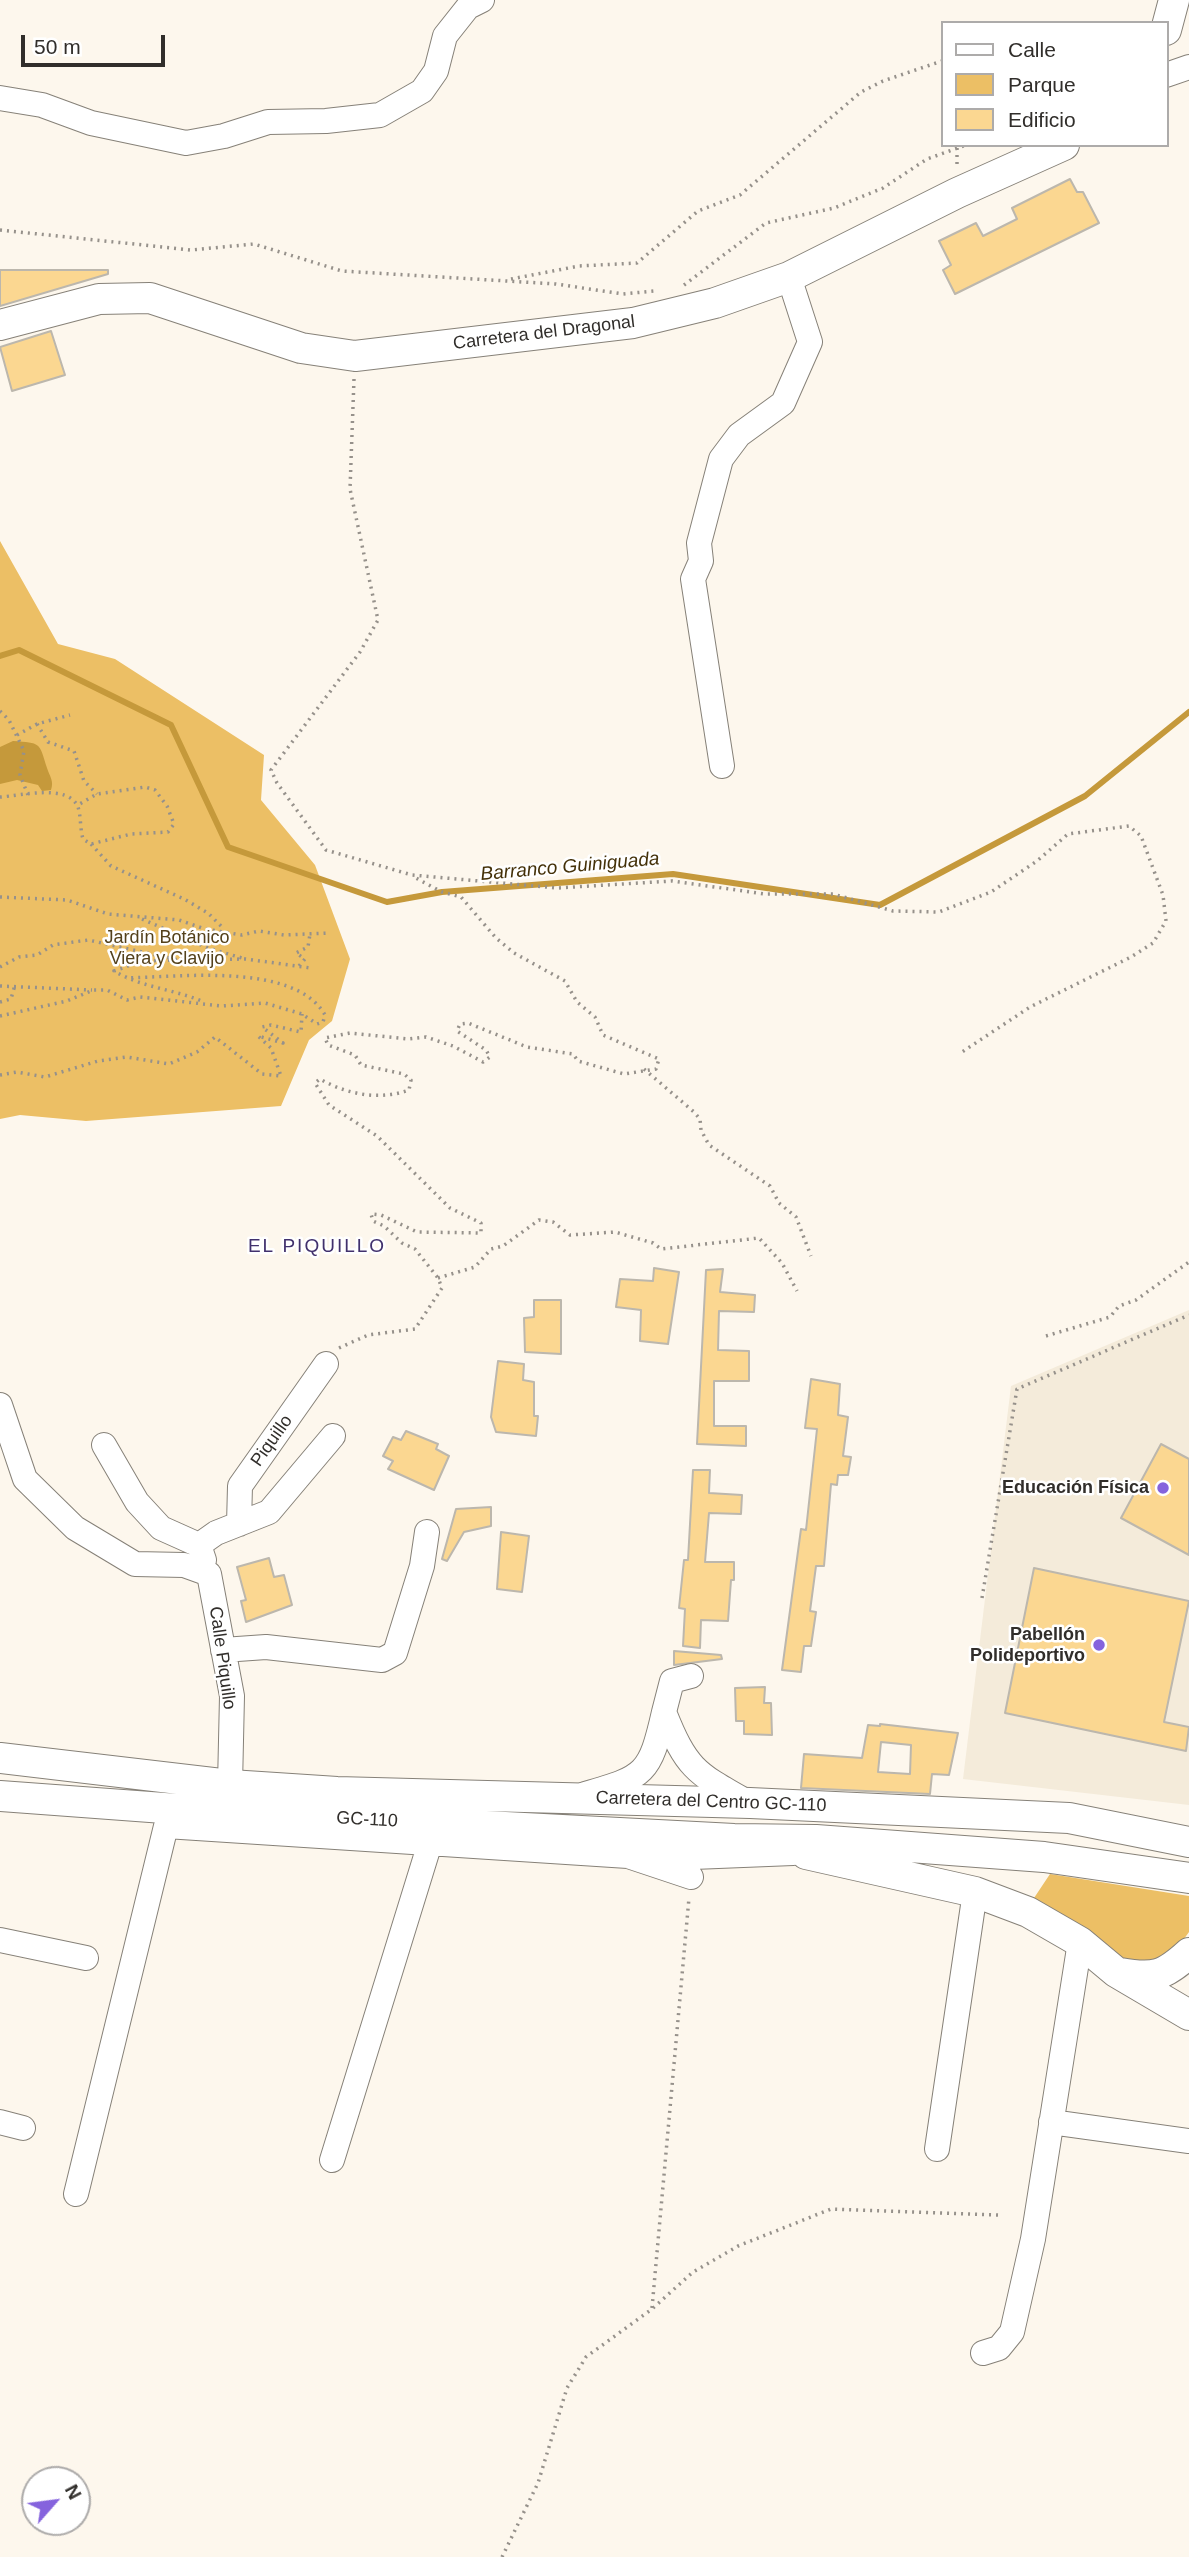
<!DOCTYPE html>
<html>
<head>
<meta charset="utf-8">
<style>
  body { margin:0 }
  #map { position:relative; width:1189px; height:2557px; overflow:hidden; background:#fdf7ed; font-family:Helvetica,sans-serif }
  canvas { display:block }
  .legend { position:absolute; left:941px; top:21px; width:228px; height:126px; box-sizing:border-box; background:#fff; border:2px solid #adabaa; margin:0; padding:9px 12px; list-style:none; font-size:21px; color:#312e2b }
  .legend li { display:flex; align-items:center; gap:14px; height:35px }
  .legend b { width:35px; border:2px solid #adabaa }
  .north { position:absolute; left:21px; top:2466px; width:70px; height:70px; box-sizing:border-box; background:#fff; border:2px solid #adabaa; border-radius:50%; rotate:62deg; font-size:19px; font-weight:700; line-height:28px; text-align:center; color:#312e2b }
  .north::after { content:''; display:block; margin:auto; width:24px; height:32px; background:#8563dd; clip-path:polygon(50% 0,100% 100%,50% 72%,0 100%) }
  .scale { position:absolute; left:21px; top:35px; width:144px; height:32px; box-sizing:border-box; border:4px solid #312e2b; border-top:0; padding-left:9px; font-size:21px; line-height:24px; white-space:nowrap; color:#312e2b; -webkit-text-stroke:5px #fff; paint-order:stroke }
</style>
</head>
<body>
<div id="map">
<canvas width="1189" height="2557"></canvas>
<ul class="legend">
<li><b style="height:9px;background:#fff"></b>Calle</li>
<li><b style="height:19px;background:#ecbf65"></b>Parque</li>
<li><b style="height:19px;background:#fbd791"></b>Edificio</li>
</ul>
<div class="north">N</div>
<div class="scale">50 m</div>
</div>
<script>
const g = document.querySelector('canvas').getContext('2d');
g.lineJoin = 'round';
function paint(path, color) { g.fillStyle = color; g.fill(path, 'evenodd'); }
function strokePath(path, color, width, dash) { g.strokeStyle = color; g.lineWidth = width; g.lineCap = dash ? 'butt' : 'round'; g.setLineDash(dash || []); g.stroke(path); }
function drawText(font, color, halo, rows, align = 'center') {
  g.font = font + ' Helvetica,sans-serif'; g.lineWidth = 5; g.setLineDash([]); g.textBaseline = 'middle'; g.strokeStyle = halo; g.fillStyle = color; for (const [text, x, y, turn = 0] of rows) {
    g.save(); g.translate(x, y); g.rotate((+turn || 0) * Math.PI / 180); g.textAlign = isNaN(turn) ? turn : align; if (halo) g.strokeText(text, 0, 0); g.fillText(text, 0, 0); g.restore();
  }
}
paint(new Path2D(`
  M1189 1310V1805L963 1779 1011 1386Z`), '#f4ebda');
paint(new Path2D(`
  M0 541 58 644 115 659 264 755 261 800 315 865 350 959 332 1021 309 1040 281 1106 86 1121 20 1115 0 1119Z
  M1050 1874 1189 1896V1932L1170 1958 1128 1964 1039 1906 1034 1898Z`), '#ecbf65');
paint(new Path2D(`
  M13 741C41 743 39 742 47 768 50 777 54 781 51 790L42 791 38 785 17 780 0 784V747Z`), '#c5993b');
strokePath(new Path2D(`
  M0 656 19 650 171 725 228 847 387 902 442 892 673 874 880 905 1085 796 1189 712`), '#c5993b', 6);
const building = new Path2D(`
  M1070 179 1077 192H1083L1099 223 955 294 943 270 951 265 939 241 976 223 983 236 1017 219 1012 208Z
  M0 270H108V274L0 306Z
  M51 331 65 375 12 391 0 347Z
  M654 1268 679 1272 668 1344 640 1341 641 1310 616 1307 620 1279 653 1281Z
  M723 1269 720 1292 755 1295 754 1312 719 1311 718 1350 749 1351V1381H714V1426H746V1446L697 1444 706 1270Z
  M534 1300H561V1354L525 1352 524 1318 534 1317Z
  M498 1361 524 1364 523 1380 534 1382V1416H538L536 1436 496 1432 491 1417Z
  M811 1379 840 1384 838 1415 848 1417 843 1456 851 1457 848 1475H838L837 1485 831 1484 824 1566H816L810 1611 816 1612 811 1646H804L801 1672 782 1670 801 1529 806 1530 817 1429 805 1428Z
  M406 1431 438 1444 436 1449 449 1456 434 1490 388 1469 393 1461 383 1456 393 1437 401 1440Z
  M1161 1444 1189 1459V1555L1121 1518Z
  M693 1470H710L709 1493 742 1495 741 1514 709 1513 705 1562H734V1580H731L728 1621 701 1620 700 1648 683 1646 685 1609 679 1608 684 1560H688Z
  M491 1507V1526L464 1532 447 1561 442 1559 456 1509Z
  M501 1532 529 1536 522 1592 497 1589Z
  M269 1558 274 1577 284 1575 292 1605 246 1622 241 1601 246 1600 237 1567Z
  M1034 1568 1189 1601 1164 1722 1189 1727 1186 1751 1005 1713Z
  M674 1651 721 1655 722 1659 674 1665Z
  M765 1687 764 1703H771L772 1735 744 1734V1721H736L735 1688Z
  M880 1724 958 1733 949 1775 932 1774 930 1794 801 1788 804 1754 862 1758 868 1725 880 1726ZM881 1742 911 1745 910 1774 878 1772Z`);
paint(building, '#fbd791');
strokePath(building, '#bcb7ad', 2);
const minor = new Path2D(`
  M1166 75 1189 67
  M0 98 42 105 91 123 186 143 224 136 268 122 326 121 380 115 422 91 436 71 445 36 468 7 482 0
  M722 766 693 579 701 561 699 543 721 459 739 435 783 403 810 342 789 277
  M0 1405 25 1479 75 1528 135 1564 184 1565 209 1574 232 1696 230 1785
  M104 1445 137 1502 161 1528 199 1545 204 1560
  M239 1524 240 1486 326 1364
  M199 1545 216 1533 269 1512 333 1436
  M223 1650 266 1647 382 1660 395 1653 422 1566 427 1532
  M664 1712 672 1681 691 1676
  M585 1794C645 1777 650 1774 664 1712 687 1770 696 1773 749 1803
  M636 1842 693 1857 793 1853
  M0 1940 86 1958
  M0 2122 23 2128
  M1051 2122 1189 2141
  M937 2149 975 1892
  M332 2160 430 1843
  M76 2194 166 1826 628 1856 691 1877
  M983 2353 999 2348 1012 2332 1033 2239 1080 1942`);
const major = new Path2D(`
  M1166 30 1174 0
  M0 325 99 299 150 298 301 348 355 356 633 323 715 303 789 277 957 193 1064 145
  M0 1758 230 1785 337 1792 750 1803 1069 1818 1189 1842
  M0 1796 218 1812 734 1839 816 1840 1044 1857 1189 1878
  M806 1854 975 1892 1028 1912 1080 1942 1116 1972 1189 2015
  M1120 1973C1154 1979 1164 1976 1189 1953`);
strokePath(minor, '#868178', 26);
strokePath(major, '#868178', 32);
strokePath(new Path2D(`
  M957 148V167
  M0 230 191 250 254 244 342 271 556 284 623 294 654 291
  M511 279 579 266 637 263 698 211 740 195 861 92 883 81 942 61
  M684 285 766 223 834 208 883 188 927 159 966 145
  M354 379 350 489 378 620 360 652 271 770 277 783 326 850 412 875 557 888 672 881 765 894H833L893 911 939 912 991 892 1037 861 1068 834 1129 826 1141 836 1163 895 1166 921 1153 943 1131 957 1030 1007 959 1054
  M0 711 9 720 24 751 20 775 28 795
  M37 724 48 742 74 751 84 781 97 794
  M17 735 37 724 70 715
  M0 797C20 796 68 783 78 807 81 816 80 829 83 839L91 844 131 834 168 832 174 824 167 806 155 790 145 787 97 794 78 805
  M91 844 111 866 184 899 208 913 223 928
  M0 897 67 900 108 914 179 920 205 929 242 935 259 931 284 935 329 933
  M142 919 208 948 242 958
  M177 960 142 961 114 971C143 988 174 989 204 1002
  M299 966 305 959 296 953 308 947 310 934
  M0 967 19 957 37 955 53 945 88 940 179 960 246 959 311 968
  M0 986 92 990
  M0 1002 11 999 15 985
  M0 1016 67 1001 93 990H107L127 1000 140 997 222 1006 265 1003 302 1014 317 1024 323 1022 325 1015C295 962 180 977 126 978
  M644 1069 694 1112 700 1119 701 1130 709 1145 770 1186 779 1203 796 1217 811 1256
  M0 1075 17 1072 45 1077 98 1061 127 1057 169 1064 197 1052 215 1037 262 1074 281 1076 271 1048 258 1036 283 1043 262 1027 271 1025 301 1032 302 1014
  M438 1278 475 1267 491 1249 503 1246 539 1220 553 1222 570 1235 615 1232 653 1243 661 1249 759 1238 782 1263 797 1291
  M1046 1336 1110 1317 1119 1306 1136 1300 1189 1262
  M339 1348 368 1335 415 1329 442 1288 438 1278 415 1249 402 1243 384 1226 373 1221 371 1214 381 1215 417 1232 481 1233V1223L450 1208 377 1136 329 1105 315 1083 320 1079C346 1094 379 1101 409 1090L411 1080 404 1074 361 1065 355 1055 328 1045 325 1038 350 1033 408 1039 426 1037 453 1046 483 1062 490 1057 486 1050 457 1031 460 1024 468 1023 527 1047 573 1054 578 1061 624 1074 656 1069 659 1059 603 1035 595 1017 577 1002 565 981 514 953 496 938 461 897 442 892 414 877
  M982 1598 1017 1389 1189 1315
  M652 2308 689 1898
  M502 2557 538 2483 567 2388 586 2357 652 2309 693 2272 738 2246 831 2209 999 2215`), '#96918b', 3.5, [2, 5]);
strokePath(minor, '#fff', 24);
strokePath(major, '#fff', 30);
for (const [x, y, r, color] of [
  [1163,1488,7,"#8563dd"],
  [1099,1645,7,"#8563dd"]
]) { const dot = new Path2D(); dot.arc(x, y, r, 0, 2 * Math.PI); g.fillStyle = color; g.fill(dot); strokePath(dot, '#fff', 2.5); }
drawText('18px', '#312e2b', '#fff', [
  ["Carretera del Dragonal",544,333,-7],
  ["Piquillo",272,1441,-55],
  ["Calle Piquillo",222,1658,82],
  ["Carretera del Centro GC-110",711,1802,2],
  ["GC-110",367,1820,3]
]);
drawText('18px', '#54411b', '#fff', [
  ["Jardín Botánico",167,938],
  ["Viera y Clavijo",167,959]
]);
drawText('bold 18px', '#312e2b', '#fff', [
  ["Educación Física",1149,1488],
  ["Pabellón",1085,1635],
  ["Polideportivo",1085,1656]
], 'right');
drawText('italic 19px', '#443109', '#fff', [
  ["Barranco Guiniguada",570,867,-5]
]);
g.letterSpacing = '2px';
drawText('19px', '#41316d', '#fff', [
  ["EL PIQUILLO",317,1247]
]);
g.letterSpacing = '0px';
</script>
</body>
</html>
